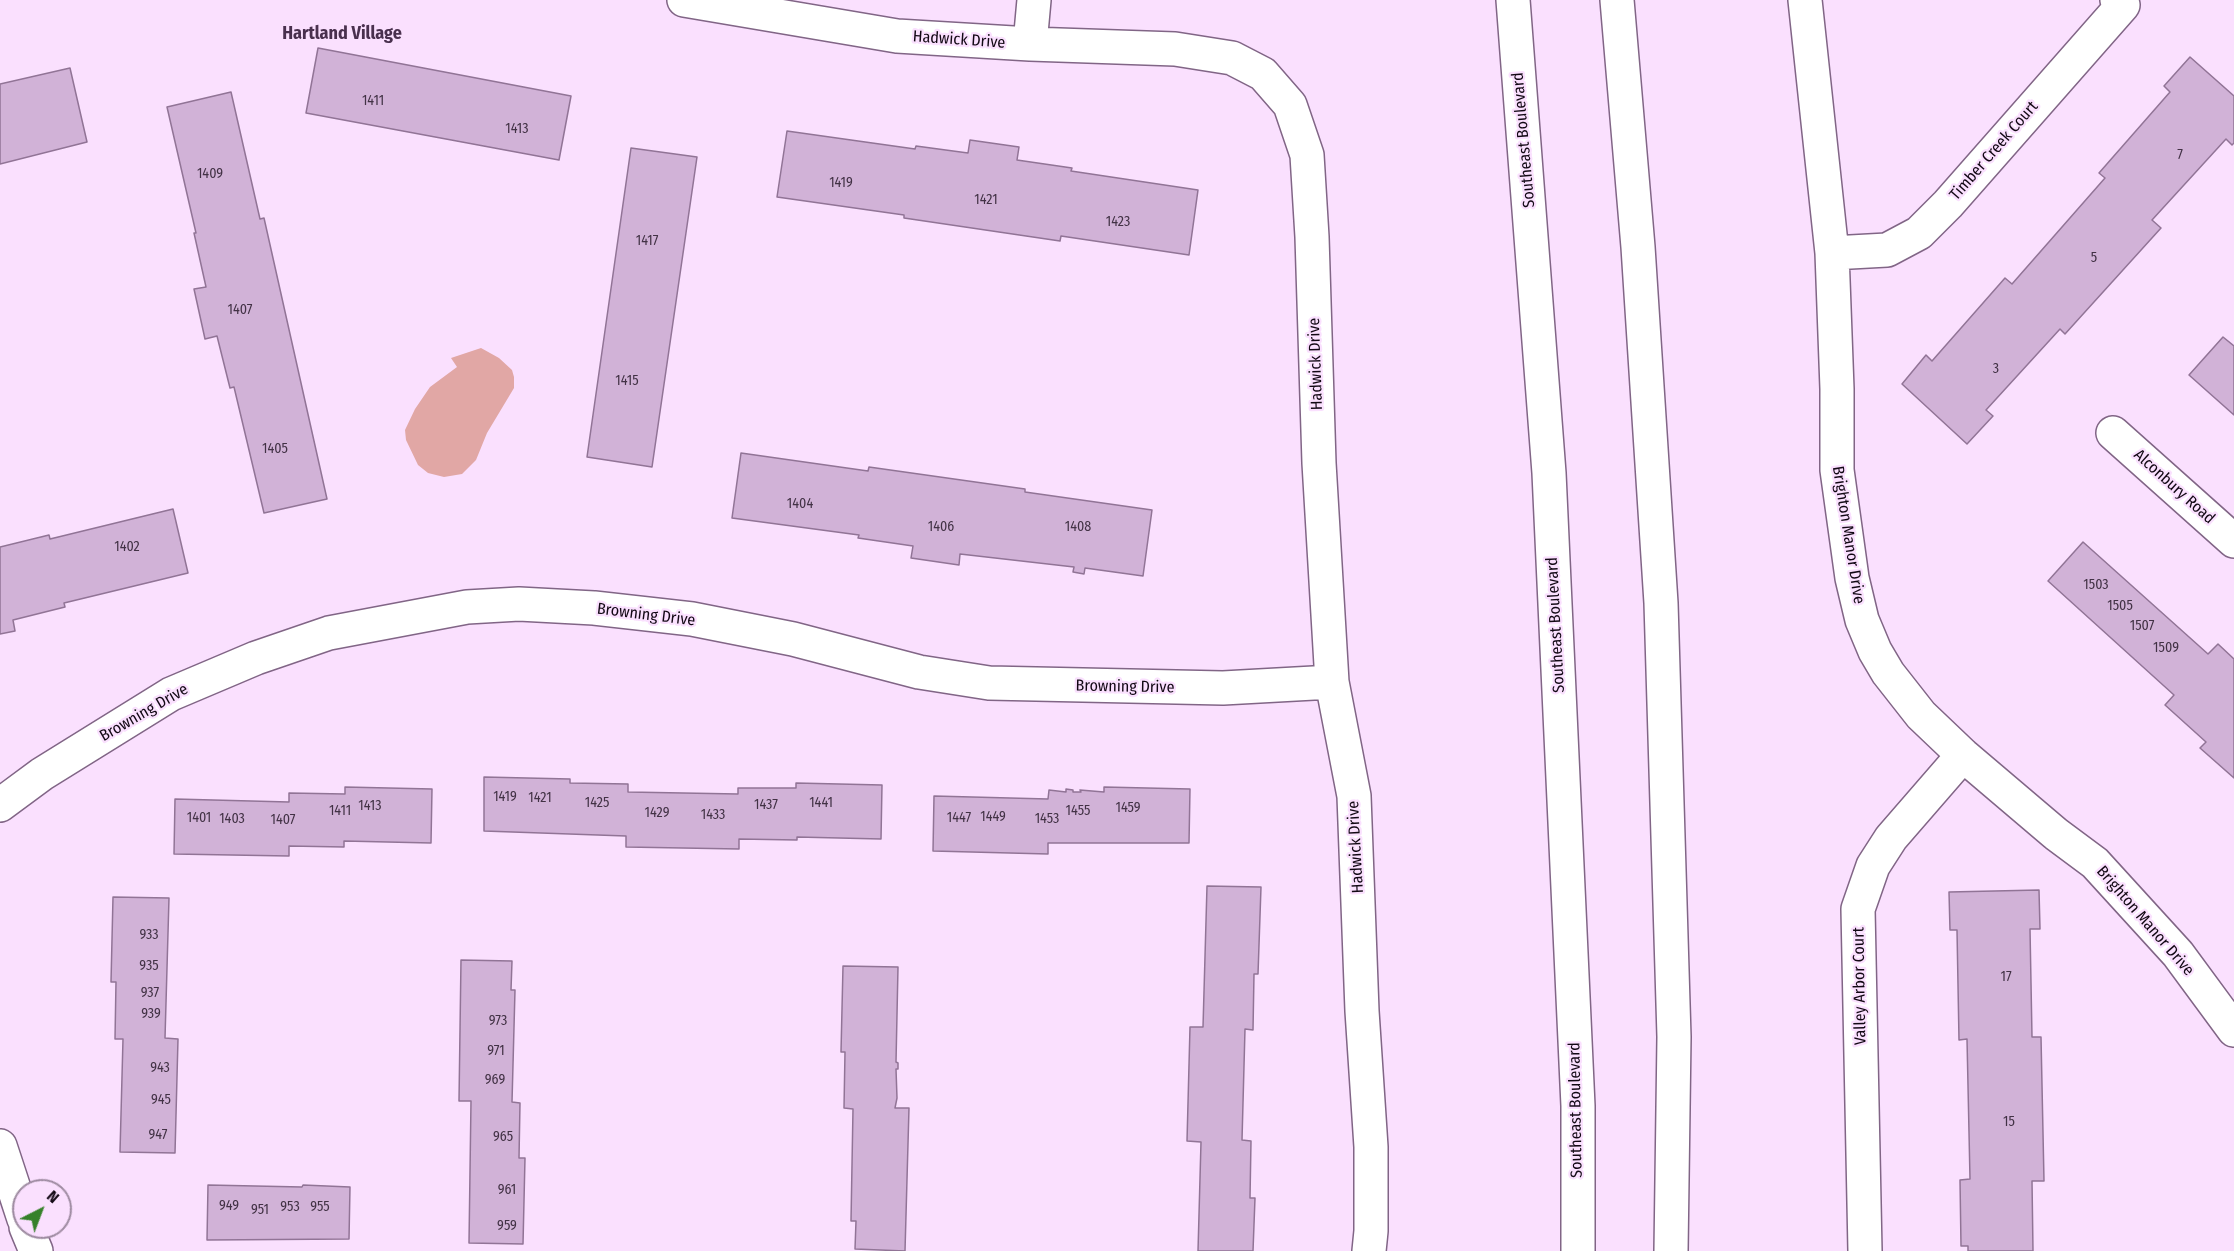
<!DOCTYPE html>
<html>
<head>
<meta charset="utf-8">
<style>
  body { margin:0 }
  #map { position:relative; width:2234px; height:1251px; overflow:hidden; background:#fae0fe; font-family:"Fira Sans Condensed",sans-serif }
  canvas { display:block }
  .north { position:absolute; left:12px; top:1179px; width:60px; height:60px; box-sizing:border-box; background:#fae0fe; border:2px solid #9d8aa0; border-radius:50%; rotate:42deg; font-size:16px; font-weight:700; line-height:24px; text-align:center; color:#120814 }
  .north::after { content:''; display:block; margin:auto; width:21px; height:27px; background:#36812a; clip-path:polygon(50% 0,100% 100%,50% 72%,0 100%) }
</style>
</head>
<body>
<div id="map">
<canvas width="2234" height="1251"></canvas>
<div class="north">N</div>
</div>
<script>
const g = document.querySelector('canvas').getContext('2d');
g.lineJoin = 'round';
function paint(path, color) { g.fillStyle = color; g.fill(path, 'evenodd'); }
function strokePath(path, color, width, dash) { g.strokeStyle = color; g.lineWidth = width; g.lineCap = dash ? 'butt' : 'round'; g.setLineDash(dash || []); g.stroke(path); }
function drawText(font, color, halo, rows, align = 'center') {
  g.font = font + ' "Fira Sans Condensed",sans-serif'; g.lineWidth = 4.5; g.setLineDash([]); g.textBaseline = 'middle'; g.strokeStyle = halo; g.fillStyle = color; for (const [text, x, y, turn = 0] of rows) {
    g.save(); g.translate(x, y); g.rotate((+turn || 0) * Math.PI / 180); g.textAlign = isNaN(turn) ? turn : align; if (halo) g.strokeText(text, 0, 0); g.fillText(text, 0, 0); g.restore();
  }
}
paint(new Path2D(`
  M481 348 499 358 512 370 514 377V388L487 433 476 460 462 474 444 477 428 473 418 465 406 440 405 430 415 409 430 387 457 367 451 358Z`), '#e1a7a5');
const building = new Path2D(`
  M318 48 571 96 559 160 306 113Z
  M2190 57 2234 96V143L2232 145 2226 139 2152 220 2161 228 2065 334 2060 329 1986 410 1993 416 1967 444 1902 384 1926 355 1932 361 2005 278 2012 284 2105 178 2099 173 2170 92 2164 86Z
  M70 68 87 142 0 164V84Z
  M231 92 260 219 264 218 327 499 264 513 234 387 230 388 217 336 205 339 194 289 206 287 194 233H196L167 107Z
  M787 131 915 149 916 146 968 153 970 140 1019 147 1017 160 1072 168 1071 171 1198 190 1189 255 1061 236 1060 241 904 218V215L777 197Z
  M631 148 697 157 652 467 587 457Z
  M2223 337 2234 346V415L2189 375Z
  M741 453 868 471 869 467 1025 489V492L1152 510 1143 576 1085 568 1084 574 1073 572 1074 567 960 554 959 565 911 558 913 546 858 538 859 535 732 518Z
  M173 509 188 573 64 603 65 607 13 620 15 631 0 634V547L49 535 50 539Z
  M2083 542 2208 654 2218 644 2234 659V778L2200 748 2206 742 2165 705 2174 695 2048 581Z
  M484 777 570 779V783L628 784V792L738 794V788H796V783L882 785 881 839 797 837V840L739 839V849L626 847V836L484 831Z
  M345 787 432 789 431 843 344 841V847L289 846V856L174 854 175 799 289 802V793L345 794Z
  M1104 787 1190 789 1189 843H1048V854L933 851 934 796 1048 799 1049 790 1066 792V789L1073 790V792H1081L1080 790 1104 792Z
  M1207 886 1261 887 1258 974H1254L1253 1030 1245 1029 1242 1140 1251 1141 1250 1198H1255L1253 1251H1198L1201 1142 1187 1141 1190 1027H1203Z
  M2039 890 2040 929H2030L2032 1037H2041L2044 1181H2032L2033 1251H1968V1246H1961L1960 1180 1970 1179 1967 1039 1959 1040 1957 930H1950L1949 892Z
  M113 897 169 898 165 1038 178 1039 175 1153 120 1152 123 1039H115L116 982H111Z
  M461 960 512 961 511 990H515L512 1102 520 1103 519 1158H525L523 1244 469 1243 471 1101H459Z
  M843 966 898 967 896 1062 898 1063V1069H896L897 1098 895 1108H909L905 1251 855 1249 856 1221H851L853 1109 844 1108 845 1052H841Z
  M208 1185 302 1187 303 1185 350 1187 349 1239 207 1240Z`);
paint(building, '#d1b2d7');
strokePath(building, '#917496', 1.5);
const minor = new Path2D(`
  M684 0 897 36 1030 44 1175 49 1232 58 1263 74 1290 105 1307 155 1312 237 1319 463 1332 682 1354 796 1362 1011 1371 1147V1231L1369 1251
  M1805 0 1832 253 1837 389V470L1852 578 1862 620 1875 651 1888 673 1921 715 1963 755 2056 834 2095 863 2178 954 2234 1030
  M1030 44 1034 0
  M1832 253 1887 250 1919 233 1948 204 2123 5 2117 0
  M2113 433 2234 541
  M0 805 42 774 171 694 256 658 329 633 467 607 519 604 594 608 692 619 793 639 919 672 989 683 1223 688 1332 682
  M0 1146 24 1219
  M26 1227 36 1251
  M1865 1251 1858 909 1873 866 1891 838 1963 755`);
const secondary = new Path2D(`
  M1513 0 1549 473 1578 1106V1251
  M1617 0 1638 247 1661 603 1674 1037 1671 1251`);
strokePath(minor, '#816586', 36);
strokePath(secondary, '#816586', 36);
strokePath(minor, '#fff', 33);
strokePath(secondary, '#fff', 33);
drawText('14px', '#423245', null, [
  ["1411",373,101],
  ["1413",517,129],
  ["7",2180,155],
  ["1409",210,174],
  ["1419",841,183],
  ["1421",986,200],
  ["1423",1118,222],
  ["1417",647,241],
  ["5",2094,258],
  ["1407",240,310],
  ["3",1996,369],
  ["1415",627,381],
  ["1405",275,449],
  ["1404",800,504],
  ["1406",941,527],
  ["1408",1078,527],
  ["1402",127,547],
  ["1503",2096,585],
  ["1505",2120,606],
  ["1507",2142,626],
  ["1509",2166,648],
  ["1419",505,797],
  ["1421",540,798],
  ["1425",597,803],
  ["1441",821,803],
  ["1437",766,805],
  ["1413",370,806],
  ["1459",1128,808],
  ["1411",340,811],
  ["1455",1078,811],
  ["1429",657,813],
  ["1433",713,815],
  ["1449",993,817],
  ["1401",199,818],
  ["1447",959,818],
  ["1403",232,819],
  ["1453",1047,819],
  ["1407",283,820],
  ["933",149,935],
  ["935",149,966],
  ["17",2006,977],
  ["937",150,993],
  ["939",151,1014],
  ["973",498,1021],
  ["971",496,1051],
  ["943",160,1068],
  ["969",495,1080],
  ["945",161,1100],
  ["15",2009,1122],
  ["947",158,1135],
  ["965",503,1137],
  ["961",507,1190],
  ["949",229,1206],
  ["953",290,1207],
  ["955",320,1207],
  ["951",260,1210],
  ["959",507,1226]
]);
drawText('16px', '#120814', '#fae0fe', [
  ["Hadwick Drive",959,40,4],
  ["Southeast Boulevard",1524,140,-95],
  ["Timber Creek Court",1994,151,-49],
  ["Hadwick Drive",1316,364,-92],
  ["Alconbury Road",2174,487,42],
  ["Brighton Manor Drive",1848,535,81],
  ["Browning Drive",646,615,7],
  ["Southeast Boulevard",1556,625,-93],
  ["Browning Drive",1125,687,1],
  ["Browning Drive",144,713,-30],
  ["Hadwick Drive",1356,847,-93],
  ["Brighton Manor Drive",2145,921,49],
  ["Valley Arbor Court",1860,986,-91],
  ["Southeast Boulevard",1576,1110,-91]
]);
drawText('bold 18px', '#49304e', '#fae0fe', [
  ["Hartland Village",342,34]
]);
</script>
</body>
</html>
